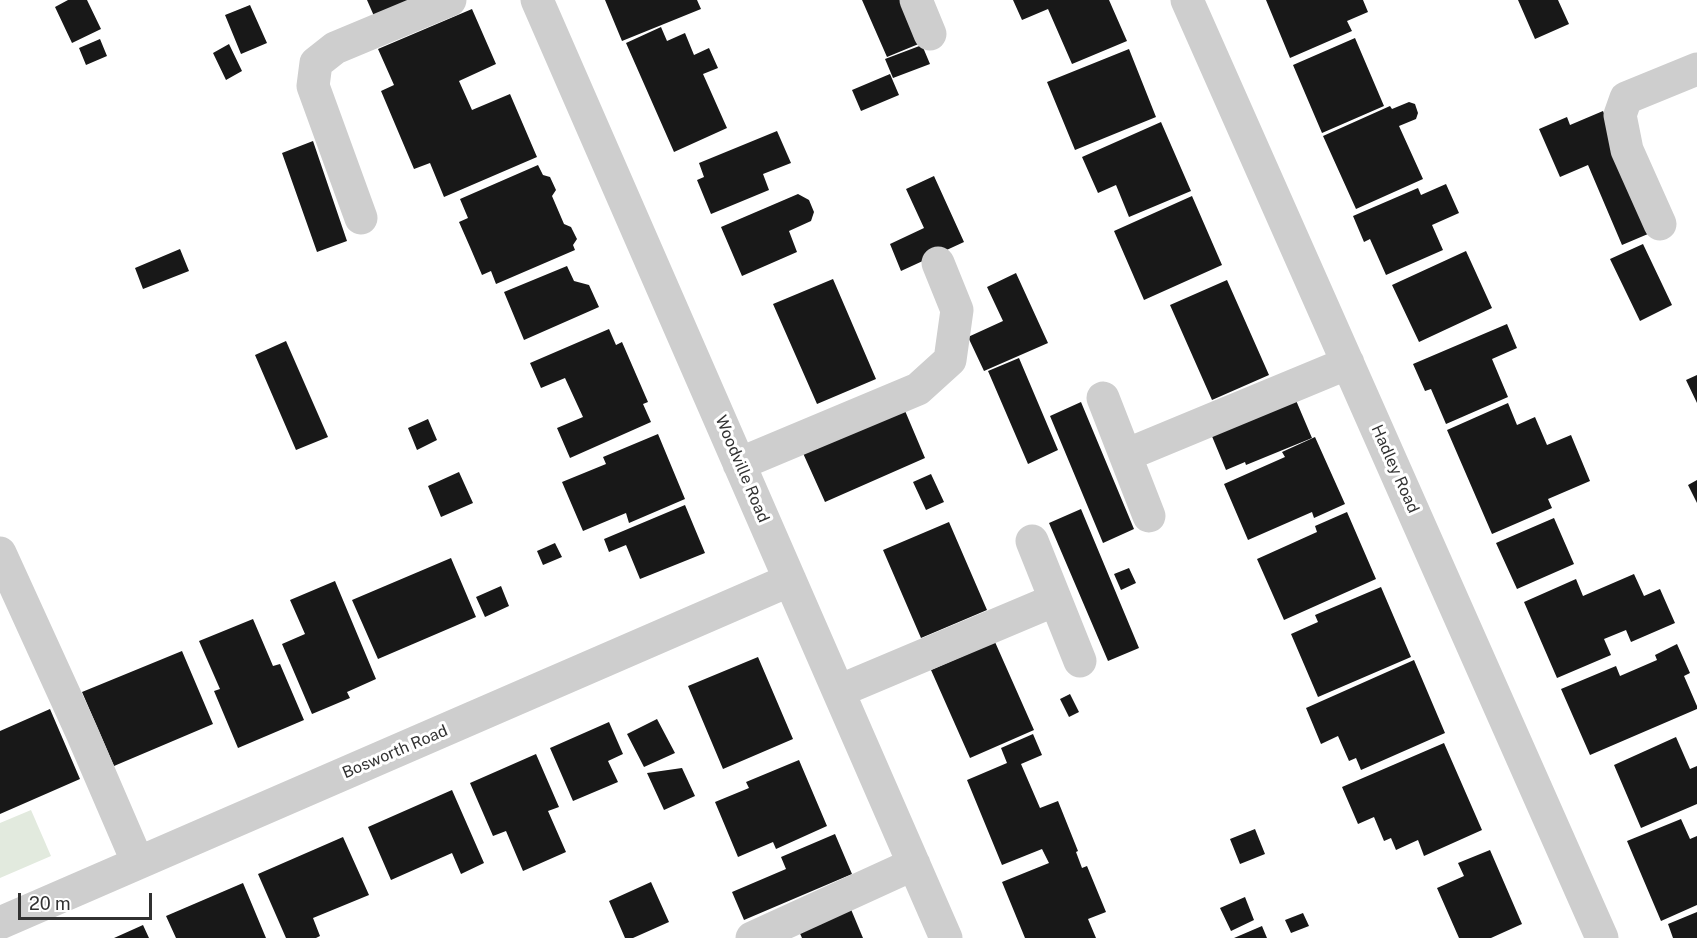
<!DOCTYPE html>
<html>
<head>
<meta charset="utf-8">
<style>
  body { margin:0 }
  #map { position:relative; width:1697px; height:938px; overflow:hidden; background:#fff; font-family:"Public Sans",sans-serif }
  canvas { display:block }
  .scale { position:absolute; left:18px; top:893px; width:134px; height:27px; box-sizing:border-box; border:3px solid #313131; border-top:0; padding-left:8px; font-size:18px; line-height:21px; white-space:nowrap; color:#313131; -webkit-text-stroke:4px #fff; paint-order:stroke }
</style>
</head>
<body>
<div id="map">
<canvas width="1697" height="938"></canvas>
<div class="scale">20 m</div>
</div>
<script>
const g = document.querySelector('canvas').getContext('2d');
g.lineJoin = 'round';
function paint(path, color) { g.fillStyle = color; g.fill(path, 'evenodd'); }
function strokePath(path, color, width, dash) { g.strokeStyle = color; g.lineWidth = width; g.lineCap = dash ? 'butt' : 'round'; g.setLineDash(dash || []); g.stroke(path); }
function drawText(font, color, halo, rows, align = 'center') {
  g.font = font + ' "Public Sans",sans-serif'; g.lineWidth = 6; g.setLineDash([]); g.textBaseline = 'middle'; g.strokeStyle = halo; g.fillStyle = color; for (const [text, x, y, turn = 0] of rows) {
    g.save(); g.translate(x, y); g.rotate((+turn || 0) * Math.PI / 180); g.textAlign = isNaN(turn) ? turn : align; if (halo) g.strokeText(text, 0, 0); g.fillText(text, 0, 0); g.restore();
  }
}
paint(new Path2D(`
  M31 810 51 856 0 878V823Z`), '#e2eade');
paint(new Path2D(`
  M68 0H87L101 29 72 43 55 7Z
  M367 0H412L374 16Z
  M605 0H697L701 9 622 41Z
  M862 0H902L921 43 887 57Z
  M1013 0H1109L1127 41 1072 64 1048 9 1022 20Z
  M1266 0H1363L1368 12 1347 21 1352 31 1290 58Z
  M1518 0H1558L1569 24 1535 39Z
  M250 5 267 43 241 54 225 15Z
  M472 9 496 64 459 81 472 110 510 94 537 157 444 197 430 163 414 169 381 91 394 85 378 49Z
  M661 27 667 41 685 33 694 55 709 48 718 68 703 74 727 128 674 152 626 43Z
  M1355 38 1384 106 1322 133 1293 65Z
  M100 39 107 56 86 65 79 48Z
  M229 44 242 71 226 80 213 53Z
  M922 45 930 64 893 78 885 59Z
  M1129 49 1156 117 1075 150 1047 82Z
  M890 74 899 95 861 111 852 90Z
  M1409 102 1415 104 1418 113 1416 119 1399 126 1423 179 1356 209 1323 136 1390 106 1392 109Z
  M1603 111 1655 231 1622 245 1588 165 1560 177 1539 129 1567 117 1570 125Z
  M1161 122 1191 191 1129 217 1116 185 1098 193 1082 157Z
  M777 131 791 163 763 174 769 190 711 214 697 180 704 177 699 163Z
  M313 141 347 241 317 252 282 153Z
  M538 165 543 175 550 177 556 190 552 196 564 224 571 227 577 239 573 245 575 250 496 284 491 271 482 275 470 247 459 222 468 218 460 199Z
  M934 176 964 242 901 271 890 244 924 228 906 189Z
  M1446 184 1459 213 1432 225 1443 250 1386 275 1370 239 1364 242 1353 216 1418 188 1421 195Z
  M798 194 809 200 814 212 811 221 789 231 797 252 742 276 721 227Z
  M1192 196 1222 265 1144 300 1114 231Z
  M1643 244 1672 305 1640 321 1610 259Z
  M180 249 189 271 143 289 135 268Z
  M1466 251 1492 308 1419 342 1392 285Z
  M567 266 574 281 589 285 599 307 524 340 504 292Z
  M1016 273 1048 343 984 371 968 337 1003 321 987 287Z
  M833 279 876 379 817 404 773 304Z
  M1227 280 1269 375 1212 400 1170 305Z
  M1507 324 1517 348 1492 359 1508 397 1446 424 1431 389 1425 391 1413 364Z
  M609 329 616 345 622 342 648 402 643 404 651 422 570 458 557 428 583 417 565 378 541 388 530 363Z
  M286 341 328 437 296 450 255 355Z
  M1019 358 1058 450 1028 464 988 371Z
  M1697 375V403L1686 380Z
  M1295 398 1312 438 1246 465 1245 462 1226 470 1211 434Z
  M1081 402 1134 529 1103 543 1050 416Z
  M1508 403 1517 425 1535 417 1547 445 1571 435 1590 481 1548 499 1552 508 1492 534 1447 430Z
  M903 406 925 458 825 502 802 451Z
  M428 419 437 440 417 450 408 428Z
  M658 434 685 499 629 523 626 513 583 531 562 482 606 464 603 457Z
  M1315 437 1345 504 1314 518 1312 512 1248 540 1224 484 1285 457 1282 452Z
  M459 472 473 503 441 517 428 486Z
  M931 474 944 502 926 510 913 482Z
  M1697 480V503L1688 485Z
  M685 505 705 553 640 579 626 545 609 552 604 539Z
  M1081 509 1139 648 1108 661 1049 523Z
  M1347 512 1376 579 1284 620 1257 559 1317 532 1315 526Z
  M1554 518 1574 564 1517 589 1496 543Z
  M949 522 987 610 921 638 883 550Z
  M555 543 562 557 543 565 537 551Z
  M451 558 476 617 378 659 352 600Z
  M1129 568 1136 583 1121 590 1114 574Z
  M1634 574 1644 596 1660 589 1675 623 1631 642 1626 630 1604 639 1611 655 1557 678 1524 602 1576 579 1583 596Z
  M335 581 376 679 347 692 350 698 312 714 282 644 305 634 290 600Z
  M501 586 509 606 485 617 476 597Z
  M1381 587 1411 657 1318 697 1291 634 1318 622 1315 615Z
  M253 619 273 666 280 664 304 720 238 748 214 691 220 689 199 641Z
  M995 642 1034 730 970 758 931 670Z
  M1677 644 1690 673 1684 676 1697 706V709L1590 755 1561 689 1616 666 1620 676 1657 660 1655 655Z
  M182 651 213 724 114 766 82 692Z
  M758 657 793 739 723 769 688 686Z
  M1414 660 1445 733 1361 770 1356 758 1349 761 1338 736 1321 744 1306 708Z
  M1070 694 1079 712 1069 717 1060 699Z
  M50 709 80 779 0 814V731Z
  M657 719 675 753 644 767 627 734Z
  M609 722 623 754 608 761 618 782 573 801 550 748Z
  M1033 734 1042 755 1021 764 1040 808 1058 801 1078 851 1076 852 1082 868 1087 866 1106 912 1088 919 1096 938H1025L1002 882 1049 863 1042 849 1002 865 967 780 1007 763 1001 748Z
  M1676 737 1690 769 1697 766V804L1641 828 1614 765Z
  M1444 743 1482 830 1424 856 1418 840 1396 850 1391 838 1384 841 1374 817 1358 824 1342 787Z
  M536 754 559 807 548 811 566 852 523 871 506 831 493 836 470 783Z
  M799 760 827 826 776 849 773 842 738 857 715 802 749 788 746 782Z
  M682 768 695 796 664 810 647 773Z
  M452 790 484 863 461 874 452 853 391 880 368 827Z
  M1681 819 1690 839 1697 836V905L1661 921 1627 841Z
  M1255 829 1265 854 1240 864 1230 839Z
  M835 834 852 874 744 920 732 892 786 869 781 857Z
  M343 837 369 895 313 918 320 936 316 938H286L258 874Z
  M1490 850 1522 924 1491 938H1459L1437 888 1464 876 1458 863Z
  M651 882 669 922 633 938H625L609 901Z
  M243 883 266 938H176L166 916Z
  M1245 897 1254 920 1231 931 1220 908Z
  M850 907 863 938H802L798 929Z
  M1697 912V938H1673L1668 924Z
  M1303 913 1309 926 1291 933 1285 920Z
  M143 925 149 938H114Z
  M1262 926 1267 938H1234Z`), '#181818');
strokePath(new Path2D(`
  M537 0 946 938
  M916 0 930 34
  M1187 0 1602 938
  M361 218 313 86 316 63 335 48 450 0
  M1660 224 1627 150 1620 115 1626 98 1697 69
  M1103 398 1149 516
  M1126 455 1348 363
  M739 464 918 389 950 360 957 310 938 263
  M1032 541 1080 661
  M0 553 82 733 138 863
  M839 691 1055 600
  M0 923 790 580
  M752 938 914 864`), '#cecece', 33);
drawText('16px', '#313131', '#fff', [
  ["Woodville Road",742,469,67],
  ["Hadley Road",1395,469,66],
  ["Bosworth Road",395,752,-23]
]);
</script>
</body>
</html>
